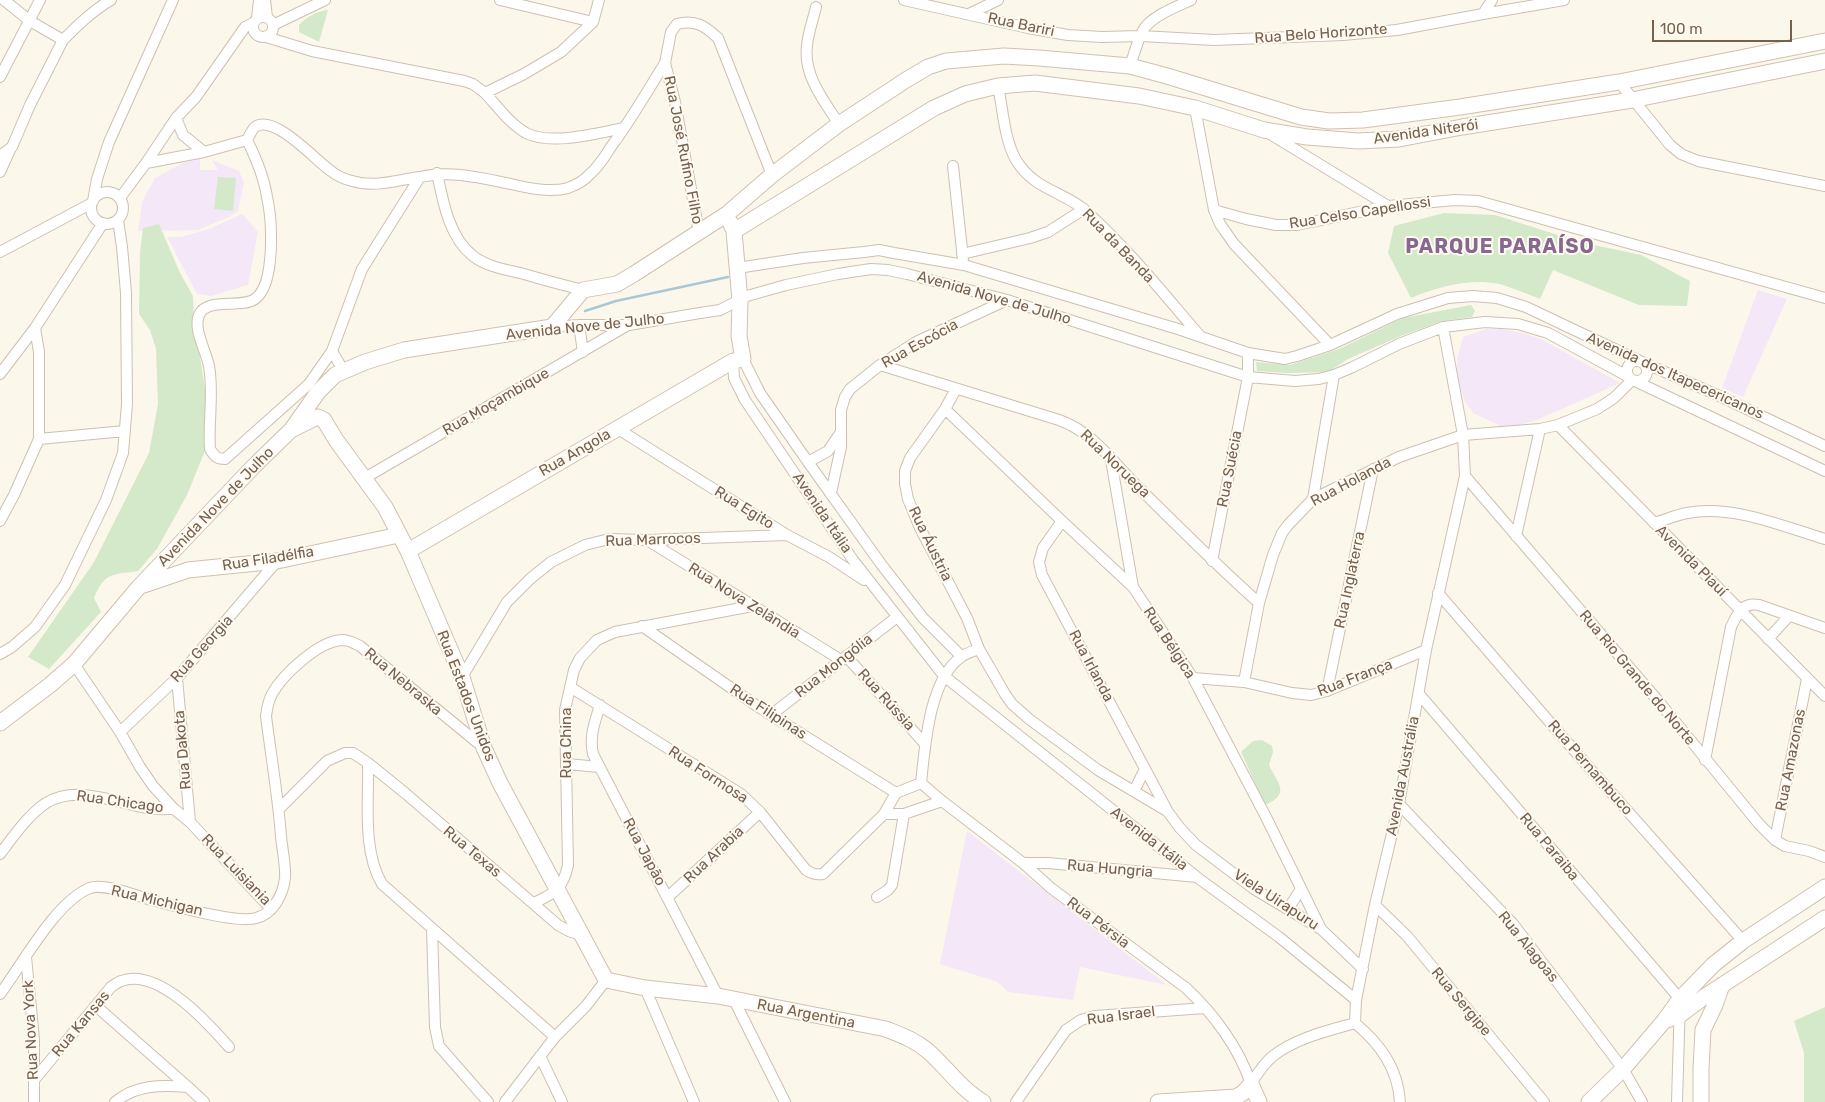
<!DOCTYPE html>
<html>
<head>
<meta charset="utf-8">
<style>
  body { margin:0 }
  #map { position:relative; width:1825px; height:1102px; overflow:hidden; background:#fcf7eb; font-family:Rubik,sans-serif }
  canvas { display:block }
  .scale { position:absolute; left:1652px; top:20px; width:140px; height:22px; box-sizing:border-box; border:2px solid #76614f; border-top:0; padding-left:6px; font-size:15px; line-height:18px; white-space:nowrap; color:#76614f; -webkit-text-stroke:4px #fefaf1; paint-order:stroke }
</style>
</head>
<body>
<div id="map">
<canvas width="1825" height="1102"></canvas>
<div class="scale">100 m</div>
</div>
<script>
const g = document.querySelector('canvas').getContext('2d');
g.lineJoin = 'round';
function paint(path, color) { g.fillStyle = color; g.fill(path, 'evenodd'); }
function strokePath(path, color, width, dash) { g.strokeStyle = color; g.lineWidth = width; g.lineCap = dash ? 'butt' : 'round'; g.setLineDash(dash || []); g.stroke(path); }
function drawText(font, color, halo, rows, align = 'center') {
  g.font = font + ' Rubik,sans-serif'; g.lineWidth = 4; g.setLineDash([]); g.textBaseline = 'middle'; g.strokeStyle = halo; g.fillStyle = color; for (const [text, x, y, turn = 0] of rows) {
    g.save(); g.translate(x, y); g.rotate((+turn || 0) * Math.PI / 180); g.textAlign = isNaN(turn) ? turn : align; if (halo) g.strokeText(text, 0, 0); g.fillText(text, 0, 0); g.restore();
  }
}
paint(new Path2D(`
  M200 159V170H218L212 160 239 171 244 183 238 211 229 217 198 230 138 231 142 203 147 192 155 178 183 163Z
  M242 214 258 232 248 285 211 296 197 294 167 237H181L209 229Z
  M1758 290 1787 299 1743 397 1722 388Z
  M1486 329H1500L1522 333 1541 339 1620 383 1537 420 1515 426H1501L1473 413 1464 400 1457 377V359L1463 337Z
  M967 831 1167 985 1080 967 1073 1000 1008 992 998 982 940 964Z`), '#f4e7f8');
paint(new Path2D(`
  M328 10 319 42 299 32V25C306 17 317 11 328 10Z
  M218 177 236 178 233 211 214 209Z
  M1444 213 1495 215 1580 242 1641 255 1690 281 1687 306 1639 305 1553 270 1540 299C1528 294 1515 289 1503 285 1475 277 1437 287 1411 298L1388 253 1394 226Z
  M159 224 180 273 193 296 194 320 207 401V446L187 495 157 549 138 571C113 575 105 571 94 598L101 612 49 669 28 657 94 562 149 453 158 404 156 349 150 330 139 314 140 252 143 228Z
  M1471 305 1475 311 1472 317 1442 321 1401 336 1348 359 1328 372 1288 373 1257 371 1256 362 1290 365 1339 349 1403 318Z
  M1262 740 1272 746 1273 752 1269 765C1278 784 1291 794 1265 805L1241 752 1253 741Z
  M1825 1007V1102H1804V1053L1794 1021Z`), '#d3e9c9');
strokePath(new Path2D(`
  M585 311 616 301 728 277`), '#a7c9d6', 2.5);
const minor = new Path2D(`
  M4 0 30 21 63 40C78 25 92 11 111 0
  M265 0 267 17
  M500 0 593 22
  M904 0 1028 28 1068 35 1102 37 1141 36 1214 40 1343 35 1397 30 1483 14 1492 0
  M816 7C813 20 808 33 807 46 803 75 824 101 839 124
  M969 14 998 0
  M1483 14 1564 0
  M253 27a10 10 0 1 1 20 0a10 10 0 1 1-20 0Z
  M257 18 259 0
  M273 25 325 0
  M266 37 312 51 464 81 473 84 485 93 524 74 561 52 593 22 599 0
  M1130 66C1134 55 1139 34 1146 26 1157 14 1176 7 1191 0
  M0 77 40 0
  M1619 82 1670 145 1681 154 1698 161 1825 186
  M998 86C1003 109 1004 139 1016 160 1034 190 1063 191 1086 211 1128 249 1163 293 1200 336
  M485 93C498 107 510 124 526 133 552 146 597 133 624 128
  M1195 108 1214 210 1220 224 1234 244 1330 345
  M176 118 183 135 204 152
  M1270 134 1388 206
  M247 140C256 158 264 177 267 197 272 219 276 284 255 299 241 309 207 297 199 315 193 329 206 351 209 366 214 393 208 422 210 449 214 456 217 459 225 459L309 384 332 351 362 269 420 177C451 170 481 178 511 184 528 188 550 193 568 188 576 185 584 181 590 174 600 166 606 154 613 144 632 118 648 90 665 63
  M0 156 12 147 30 105 63 40
  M146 163 204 152 247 140C249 136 252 130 255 127 274 113 316 161 331 171 337 176 344 179 352 181 375 188 396 180 420 177
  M953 166 963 259
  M0 172 10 150
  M437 173C443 202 449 237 473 256 487 267 507 270 524 274 544 280 563 285 583 290
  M91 208a16 16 0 1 1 32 0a16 16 0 1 1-32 0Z
  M120 198 146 163 176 118 196 97 245 27 253 23
  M93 201 97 179 109 142 173 0
  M1214 210 1246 219 1276 225H1297L1388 206 1455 200 1478 201 1825 298
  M699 232 675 102 665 63 671 32 677 24C695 19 705 26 718 38L772 175
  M0 252 92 203
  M962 254 1030 238 1048 232 1084 209
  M737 268 803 258 864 252 879 250 894 253 964 265 1178 329 1248 353 1285 359 1297 356 1330 345 1397 314 1448 298 1473 296 1497 298 1526 307 1642 362 1715 394 1825 446
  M579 325 583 352
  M552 327 579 325H629L700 313 720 310 747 296 786 285 838 274 871 269 888 270 907 274 1007 300 1248 377 1295 381 1319 379 1334 375 1353 367 1399 344 1443 327 1485 322 1518 324 1548 333 1629 377
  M332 351 343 370
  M743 359 760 393 808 462 881 564 923 618 961 656
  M733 361 734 378 745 400 853 560 944 676 1198 878 1279 937 1356 1000
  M1627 371a10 10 0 1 1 20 0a10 10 0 1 1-20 0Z
  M880 365 1059 420C1093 432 1112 461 1137 486 1177 525 1217 566 1259 603
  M0 374 35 328 103 223
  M1635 381 1825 471
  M956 389 945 409 910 458 905 471V484L908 499 920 528 967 618 979 649 1005 694 1012 704 1029 719 1098 770 1167 811
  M945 409 1062 521 1133 587 1193 678 1266 817 1321 929
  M1558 425 1825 696
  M618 429 787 535 829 557 864 580
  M39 439 125 431
  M1111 460 1133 587
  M808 462 828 451 841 432
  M1465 476 1660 703 1759 824 1775 840 1785 846 1809 851 1825 857
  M363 479 628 325
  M831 493 841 447V410L845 397 850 389 880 365 916 342 1007 300
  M1313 499 1334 375
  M0 521 14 495 39 439V352L35 328
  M1062 521 1043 548 1039 562 1042 575 1168 812 1180 828 1196 845 1254 889 1321 929 1363 969
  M1654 523C1665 520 1676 515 1687 513 1731 504 1782 526 1825 539
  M1516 536 1540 429
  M647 540 841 660
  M1212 561 1248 377V353
  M1438 593 1592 771 1743 941
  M642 626 757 706 896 793
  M1768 639 1789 616
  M0 654 12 647 35 627 65 585 106 500 123 453 127 404 126 293 122 247 118 220
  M846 656 925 744
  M74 664 120 732 140 767 153 786 174 809 190 822 271 909
  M462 677 507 602 530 579 551 562 585 545 609 539 647 540 787 535
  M177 678 190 822
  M1193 678 1244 682 1292 693 1311 695 1327 691 1426 650
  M1244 682 1259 603 1273 555 1282 533 1288 525 1313 499 1399 457 1463 435 1540 429 1558 425 1597 409 1614 398 1632 380
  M570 687 741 794 760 812 806 870C812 874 816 875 823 874L884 814 896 793 921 783C925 746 929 680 961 657 966 653 974 651 979 649
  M1327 691 1373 469
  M1419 694 1680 999 1677 1102
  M600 705C595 722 589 736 593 754L718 996
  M771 715 897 617
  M120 732 177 678 277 561
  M1705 760 1731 627C1738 613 1742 602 1759 605L1825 628
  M368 763C369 801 362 850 382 884L555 1037
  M567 764 599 767
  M921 783 942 801 1023 863 1051 888 1186 988C1214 1014 1239 1048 1251 1084
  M1134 791 1145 769
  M1399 804 1514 925 1623 1069 1642 1102
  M279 809 327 761 345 753H353L368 763 405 793 558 925 571 932 580 934
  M884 814H904L942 801
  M1775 840 1807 679
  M0 854C13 837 28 815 46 803 77 784 115 803 147 808 156 810 165 809 174 809
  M1023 863H1048L1197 877
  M668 897 760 812
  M877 897 888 890 892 885 904 814
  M534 903C555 893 563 889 568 865L565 710 574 670 580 658 597 640 615 632 752 606
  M1375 905 1407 936 1544 1102
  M1288 909 1301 889
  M432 929 435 1027 439 1046 488 1102
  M26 957 34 1039V1102
  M645 988 694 1102
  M0 994C22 965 56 901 90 888 104 883 134 895 148 899 170 905 237 924 256 918 273 914 283 895 285 878 286 865 282 849 281 836 278 796 271 756 266 716 267 709 268 701 272 694 283 674 319 641 342 640 349 640 354 643 360 646L484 748
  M734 1000 785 1102
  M96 1006 188 1087
  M1355 1023 1356 1000 1375 905 1399 804 1426 650 1465 476 1463 435 1443 327
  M1355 1023C1380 1044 1398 1068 1400 1102
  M540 1056 562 1102
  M35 1079 111 987C114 985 118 982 121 981 158 967 208 1023 229 1047
  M1251 1084C1257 1074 1264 1063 1273 1056 1296 1038 1327 1031 1355 1023
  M115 1102C137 1084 162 1085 188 1087L204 1102
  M505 1102 555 1037 586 1006 606 980
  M1016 1102 1066 1030 1081 1020 1095 1016 1205 1008`);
const secondary = new Path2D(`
  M734 231 934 108 965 94 998 86 1035 83 1139 96 1195 108 1264 130 1307 137 1358 141 1399 139 1462 127 1632 100 1825 61
  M293 429 313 419 318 417 324 420 336 440 385 507 408 551 462 677 484 748 500 783 606 980 645 988 718 996 886 1029C901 1035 915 1040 928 1051 946 1067 961 1089 983 1102
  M408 551 733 361 743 359 739 336 740 301 734 231 730 222
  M144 585 188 570 277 561 399 535
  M0 723 50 685 74 664 138 588 253 467 292 429 318 392 335 375 365 362 404 350 552 327 583 290 617 284 634 274 727 214 772 175 839 124 906 80 928 67 946 61 1004 56 1039 58 1130 66 1167 76 1301 117 1329 121 1363 120 1460 107 1619 82 1825 41
  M1667 1020 1680 1015 1704 997 1825 918
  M1158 1102 1236 1097 1243 1093 1251 1084 1259 1102
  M1589 1102 1623 1069 1664 1021 1680 999 1713 965 1743 941 1825 887
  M1701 1102V1069L1703 1030 1715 1005 1722 985`);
strokePath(minor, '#cdc0b1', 12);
strokePath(secondary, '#d0c1ae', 17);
strokePath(minor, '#fff', 10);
strokePath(secondary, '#fff', 15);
drawText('15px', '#76614f', '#fefaf1', [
  ["Rua Bariri",1021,25,12],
  ["Rua Belo Horizonte",1321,34,-4],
  ["Avenida Niterói",1426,132,-8],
  ["Rua José Rufino Filho",683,150,79],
  ["Rua Celso Capellossi",1360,213,-9],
  ["Rua da Banda",1118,246,46],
  ["Avenida Nove de Julho",994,298,16],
  ["Avenida Nove de Julho",585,327,-6],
  ["Rua Escócia",920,344,-29],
  ["Avenida dos Itapecericanos",1675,376,24],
  ["Rua Moçambique",496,402,-30],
  ["Rua Angola",575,453,-30],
  ["Rua Noruega",1115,464,44],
  ["Rua Suécia",1230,469,-79],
  ["Rua Holanda",1351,482,-28],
  ["Avenida Nove de Julho",216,507,-46],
  ["Rua Egito",744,508,32],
  ["Avenida Itália",822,513,56],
  ["Rua Marrocos",653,540,-2],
  ["Rua Áustria",930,544,64],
  ["Rua Filadélfia",268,559,-9],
  ["Avenida Piauí",1691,561,45],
  ["Rua Inglaterra",1350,580,-78],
  ["Rua Nova Zelândia",744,601,32],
  ["Rua Bélgica",1169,643,57],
  ["Rua Georgia",202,649,-48],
  ["Rua Mongólia",834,666,-38],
  ["Rua Irlanda",1091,666,62],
  ["Rua França",1355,678,-21],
  ["Rua Rio Grande do Norte",1637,678,50],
  ["Rua Nebraska",403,682,40],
  ["Rua Estados Unidos",466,696,69],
  ["Rua Rússia",886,700,48],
  ["Rua Filipinas",768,712,33],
  ["Rua China",567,743,-90],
  ["Rua Dakota",183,750,-95],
  ["Rua Amazonas",1791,760,-79],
  ["Rua Pernambuco",1590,768,49],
  ["Rua Formosa",708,775,33],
  ["Avenida Austrália",1403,776,-79],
  ["Rua Chicago",120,802,8],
  ["Avenida Itália",1149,839,38],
  ["Rua Paraiba",1549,847,50],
  ["Rua Texas",472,852,40],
  ["Rua Japão",644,852,62],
  ["Rua Arabia",714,855,-43],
  ["Rua Hungria",1110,869,5],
  ["Rua Luisiania",236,870,46],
  ["Viela Uirapuru",1276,900,33],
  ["Rua Michigan",157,901,13],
  ["Rua Pérsia",1098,923,37],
  ["Rua Alagoas",1528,947,51],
  ["Rua Sergipe",1461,1002,50],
  ["Rua Argentina",806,1014,11],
  ["Rua Israel",1121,1016,-7],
  ["Rua Kansas",81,1024,-50],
  ["Rua Nova York",31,1030,-93]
]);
g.letterSpacing = '1px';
drawText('bold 20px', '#886791', '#fefaf1', [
  ["PARQUE PARAÍSO",1500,247]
]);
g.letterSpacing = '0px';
</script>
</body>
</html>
